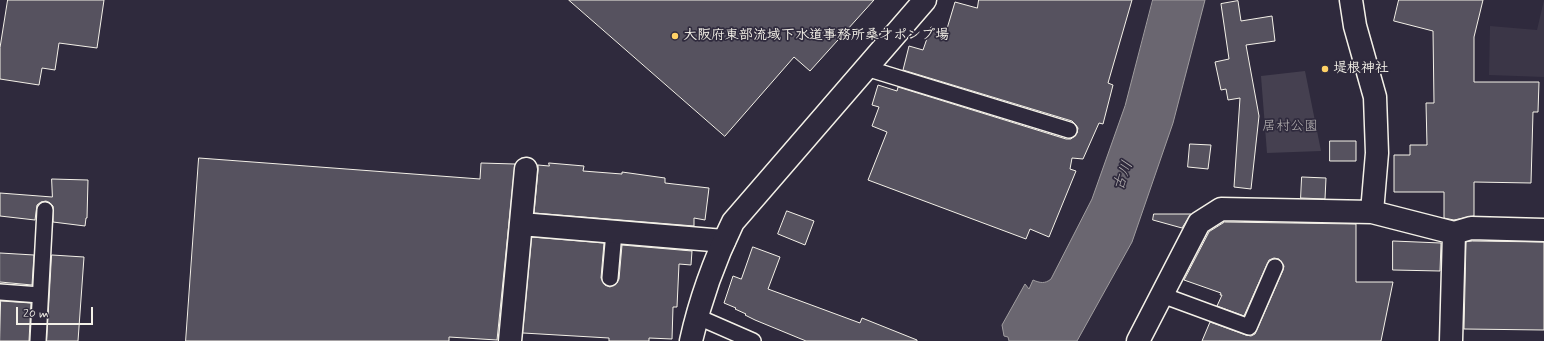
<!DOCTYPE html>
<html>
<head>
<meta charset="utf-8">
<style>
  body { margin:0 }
  #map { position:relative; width:1544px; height:341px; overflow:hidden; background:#2f2a3d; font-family:Mynerve,sans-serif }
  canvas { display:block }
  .scale { position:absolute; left:16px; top:307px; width:77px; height:18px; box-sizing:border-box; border:2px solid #f4f1e8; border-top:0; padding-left:5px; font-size:12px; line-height:14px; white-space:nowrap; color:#f4f1e8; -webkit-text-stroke:3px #2f2a3d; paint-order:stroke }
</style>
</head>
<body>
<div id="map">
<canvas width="1544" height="341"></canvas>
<div class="scale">20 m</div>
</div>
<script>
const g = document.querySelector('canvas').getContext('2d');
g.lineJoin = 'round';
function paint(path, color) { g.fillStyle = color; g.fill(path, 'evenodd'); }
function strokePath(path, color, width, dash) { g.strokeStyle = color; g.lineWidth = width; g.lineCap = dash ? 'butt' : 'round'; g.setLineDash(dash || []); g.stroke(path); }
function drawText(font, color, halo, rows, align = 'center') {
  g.font = font + ' Mynerve,"Klee One",sans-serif'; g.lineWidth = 3.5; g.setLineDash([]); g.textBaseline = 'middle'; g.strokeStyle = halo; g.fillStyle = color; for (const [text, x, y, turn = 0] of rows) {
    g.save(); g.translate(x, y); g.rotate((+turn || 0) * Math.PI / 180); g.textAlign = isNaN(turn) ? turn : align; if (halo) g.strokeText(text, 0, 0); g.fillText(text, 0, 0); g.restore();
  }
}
paint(new Path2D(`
  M1544 0V77L1489 75 1490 26 1537 30Z`), '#3b3647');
paint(new Path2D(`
  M1305 71 1321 151 1267 153 1261 76Z`), '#454050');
const water = new Path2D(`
  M1153 0H1205L1173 123 1132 242 1077 341H1009L1008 337 1004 336 1002 325 1025 284 1029 289 1033 280C1040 283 1045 284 1051 279L1092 199 1125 106Z`);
paint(water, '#6a6670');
strokePath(water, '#a19ea0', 1);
const building = new Path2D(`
  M8 0H104L97 48 59 43 55 70 42 68 39 85 0 79V48Z
  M569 0H874L810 71 794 57 725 136Z
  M979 0H1132L1108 83 1113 85 1103 124 1099 123 1083 159 1072 158 1070 169 1076 171 1049 237 1030 229 1026 239 868 180 887 132 872 126 879 107 872 105 878 85 897 91 898 87 1066 139H1071L1077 133 1078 128 1075 124 1072 121 903 70 909 46 923 50 931 27 946 32 955 2 977 8Z
  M1399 0H1483L1474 37V82H1539L1538 112H1533L1531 183 1474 182V216L1454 220 1444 218V192H1394V155H1410V145H1427L1426 103H1434L1433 31 1394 21Z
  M1238 1 1241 21 1272 16 1275 41 1246 45 1259 116 1251 189 1234 187 1240 98 1228 100 1226 89 1221 90 1215 62 1229 59 1221 4Z
  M1330 141H1356V161H1330Z
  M1190 144 1211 145 1208 169 1188 167Z
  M199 158 480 179 481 163 515 164 497 340 449 337V341H186Z
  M549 163 584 166 583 171 622 174V172L665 178V183L709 188 705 220 694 218V226L534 213 538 170V165L549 166Z
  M1302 177 1326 178 1325 199 1301 198Z
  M52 179 88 180 87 218H86L85 226 53 222V206L50 203 46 201 41 202 37 205 35 220 0 216V193L52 197Z
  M787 211 814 221 805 245 778 234Z
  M1154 214H1191L1182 228 1153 220Z
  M1225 222 1356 224V282H1393L1381 341H1202L1210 322 1246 335 1251 336 1255 334 1283 270 1284 266 1279 259 1274 258 1269 260 1244 316 1217 306 1222 295H1220L1221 293 1184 280 1209 232Z
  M532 237 604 243 601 278 605 285 610 287 617 283 619 279 622 245 692 251 691 265 679 264 677 307H673L672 339 649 338V341H609V338L523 333Z
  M1393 241 1441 243 1440 271 1393 270Z
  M1473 241 1544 242V330L1464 329 1466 242Z
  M753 247 780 257 768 289 860 323 862 318 917 340V341H806L755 320 745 315 746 314 735 309 736 308 724 303 733 276 741 279Z
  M0 253 34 255 32 285 0 282Z
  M52 255 84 257 78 341H47Z
  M1 301 31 303 29 341H0Z`);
paint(building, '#56525f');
strokePath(building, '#f4f1e8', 1);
const lane = new Path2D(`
  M866 68 1069 130
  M610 278 614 232
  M0 292 40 295
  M1162 295 1249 327 1275 267
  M698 317 753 341
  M38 341 45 210`);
const street = new Path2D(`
  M1351 0 1355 26 1375 97 1377 153 1372 212
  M521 224 724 241
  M1454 233 1471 228 1544 230
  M510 341 526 169
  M1138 341 1199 223 1221 209 1372 212 1454 233 1451 341`);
const secondary = new Path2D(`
  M691 341C700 300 715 259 733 222L925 0`);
strokePath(lane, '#f4f1e8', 18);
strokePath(street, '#f4f1e8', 25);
strokePath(secondary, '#f4f1e8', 25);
strokePath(lane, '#2f2a3d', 15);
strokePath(street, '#2f2a3d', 22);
strokePath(secondary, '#2f2a3d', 22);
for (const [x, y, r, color] of [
  [675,36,4,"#ffd166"],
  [1325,69,4,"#ffd166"]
]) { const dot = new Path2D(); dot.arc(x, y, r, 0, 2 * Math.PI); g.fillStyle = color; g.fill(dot); strokePath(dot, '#2f2a3d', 1.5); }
drawText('bold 14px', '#f4f1e8', '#2f2a3d', [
  ["大阪府東部流域下水道事務所桑才ポンプ場",683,36],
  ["堤根神社",1333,69]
], 'left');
drawText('14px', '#b7b3b3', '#2f2a3d', [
  ["居村公園",1290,127]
]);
drawText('italic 15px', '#b6b2b2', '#2f2a3d', [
  ["古川",1124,176,-70]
]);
</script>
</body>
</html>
